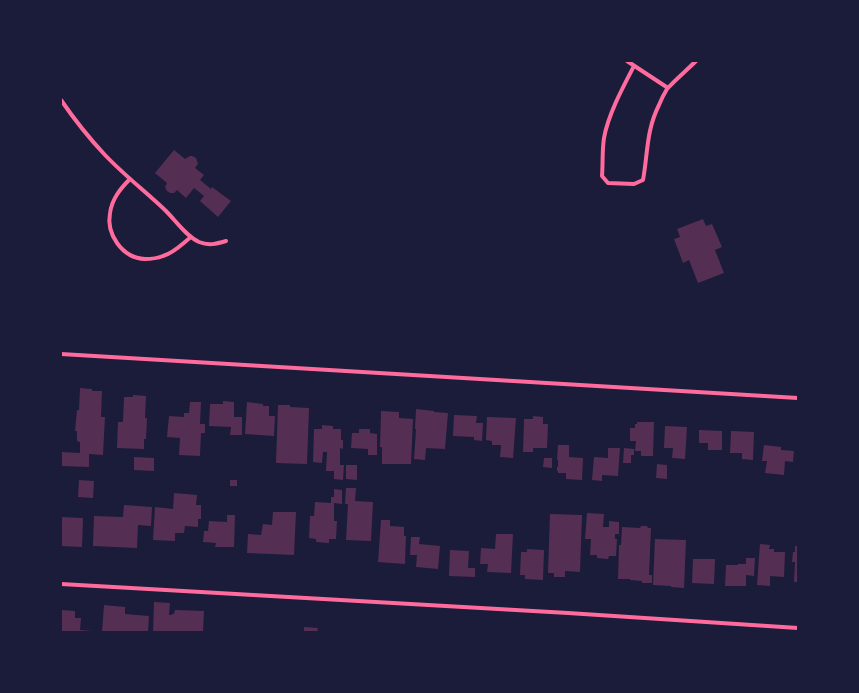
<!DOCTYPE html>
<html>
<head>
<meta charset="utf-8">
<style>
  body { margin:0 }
  #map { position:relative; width:859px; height:693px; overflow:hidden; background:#1b1b3a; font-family:Inter,sans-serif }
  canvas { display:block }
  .frame { position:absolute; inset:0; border:62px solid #1b1b3a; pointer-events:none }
</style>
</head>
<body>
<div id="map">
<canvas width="859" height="693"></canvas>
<div class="frame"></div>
</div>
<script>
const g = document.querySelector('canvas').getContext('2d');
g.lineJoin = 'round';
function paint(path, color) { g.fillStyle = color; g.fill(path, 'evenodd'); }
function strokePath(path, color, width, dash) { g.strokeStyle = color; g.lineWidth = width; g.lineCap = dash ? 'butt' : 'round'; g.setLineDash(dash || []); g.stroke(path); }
paint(new Path2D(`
  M174 150 185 159 190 156H192L196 158 198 164 195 168 204 175 200 180 211 189 212 187 231 201 218 217 200 201 204 196 194 188 186 198 177 190 174 193H170L167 191 165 187 167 183 155 173Z
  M703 219 706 226 712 224 722 247 715 250 724 273 698 283 689 260 683 263 674 239 680 237 677 229Z
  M80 388 92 389V391H102L101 417H105L103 455 89 454V467L61 466V452L80 453V442L77 441V431H75L77 410H79Z
  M133 395 146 396 145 418H147L146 439H144V449L117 448 118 422H123L124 397H133Z
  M223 401 234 402V417H242V435H230L231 427 209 426 210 404H223Z
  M190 402H201L200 424H205V433H201L200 456 179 455 180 438 167 437 169 416 184 417V413H189Z
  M247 402 263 404V406H269V416H275L274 436 245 434Z
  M278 405H290V407L309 408 307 464 276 463Z
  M416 409 434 411V412L448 413 445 449 426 448 425 460 414 459 416 429H415Z
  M381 411 399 412V418L413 419 411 464H382V447H380Z
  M454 415 477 416 476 423H483L482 441 474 440V437L453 436Z
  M533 416 543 417V424H548L547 448H533V452H523L524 419H533Z
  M487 417 516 418 513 458 500 457 501 445H492V441L486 440Z
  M637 422H654L653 456H641V451H635L636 441H630V428H635V424H637Z
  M322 425 333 426V429H341V440H343V449L340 448V465H344L343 480 334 479V471H326L327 452H323L322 463 313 462 314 429H322Z
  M665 426 687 427 685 459 672 458 673 448H664Z
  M359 429H370V433L377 434V455H368V449L351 448 352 433H359Z
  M699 430 722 431V450H708V443H699Z
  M731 431 754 432 753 460 742 459V453H730Z
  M558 445H569V457L583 458 582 480 566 479V473H558V471H557V467H558V460H557Z
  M764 445 781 447V450L794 451 793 462 785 461 784 475 765 473 767 461H762Z
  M608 448H620L618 476 602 475V481L592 480 594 457 608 458Z
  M624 448 634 449V455H631V463H623Z
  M134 457 154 458V471L134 470Z
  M544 458H552V468L543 467Z
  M657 464 667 465V479L656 478Z
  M346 465H357V480L346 479Z
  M79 480 94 481 93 498 78 497Z
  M230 480H237V486H230Z
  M346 488H356L355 501 373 502 371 541 346 540 348 504H345Z
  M334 489 342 490V504L334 503V521H337L336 539H329V543L316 542V539L309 538 310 516H314L315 502 331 503V497H334Z
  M174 493 197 495 196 505H201V519H198V527L185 526 184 533H175V541L153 540 155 507 173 509Z
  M124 505 152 507 151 526 138 525 137 548 93 546 94 516 123 517Z
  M273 512H296L294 555 247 553 248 534 261 535 263 524 272 525Z
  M587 513 604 514 603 527H609V521L619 522V534H615V539H617L616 556H609L608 559 597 558V555H590L591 539H585Z
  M550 514 582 515 580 572 565 571V577H554V573H548Z
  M227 515H235L234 547H215L216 543 203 542 204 531H208L209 521 227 522Z
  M61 517 83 518 82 547 61 546Z
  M381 520H390V526L404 527V536H406L405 564 378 562Z
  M641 526H647L648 528H651L649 575H652V583H642V581L630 580V579H618L619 545H621L622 527 640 528Z
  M496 534H513L511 573 487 572 488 564H480L481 548 495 549Z
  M411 537H420L419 544 440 546 438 569 416 567 417 555H410Z
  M655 539 686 540 684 588 671 587V586L653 585Z
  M760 544 770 545 769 549H774V552H785L784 577 770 576V586L757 585Z
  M795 546H798V582H794L795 562H792L793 552H795Z
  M527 549 544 550 543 580 525 579V575H520L521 552H527Z
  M450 550 469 551 468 568H475V577L449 576Z
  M746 558H755L754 576 746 575V586H725L726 565H738V564H746Z
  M693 559H715L714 584 692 583Z
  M154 602 170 603 169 615H172V614H174L175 610 204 611 203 632H153Z
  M104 605 125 607V614L149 616 148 632H102Z
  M62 610 75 611V618H81L80 630 93 631V632H61V618H62Z
  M304 627 318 628 317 632H304Z`), '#542f53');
strokePath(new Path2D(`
  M627 61 668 88
  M634 66C623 87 608 115 604 138 602 151 603 164 602 176L608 183 634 184 643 180C648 153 646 131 659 105 661 100 664 94 667 89 676 79 687 70 696 61
  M61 100C74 119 89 138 105 155 124 175 146 192 166 211 176 221 186 236 199 242 209 246 216 244 226 241
  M130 179C120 189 112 199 110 213 106 234 122 258 145 259 150 259 158 258 163 256 174 253 182 244 191 237
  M61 354 798 398
  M61 584 568 613 798 628`), '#ff6b9d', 4);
</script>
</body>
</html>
